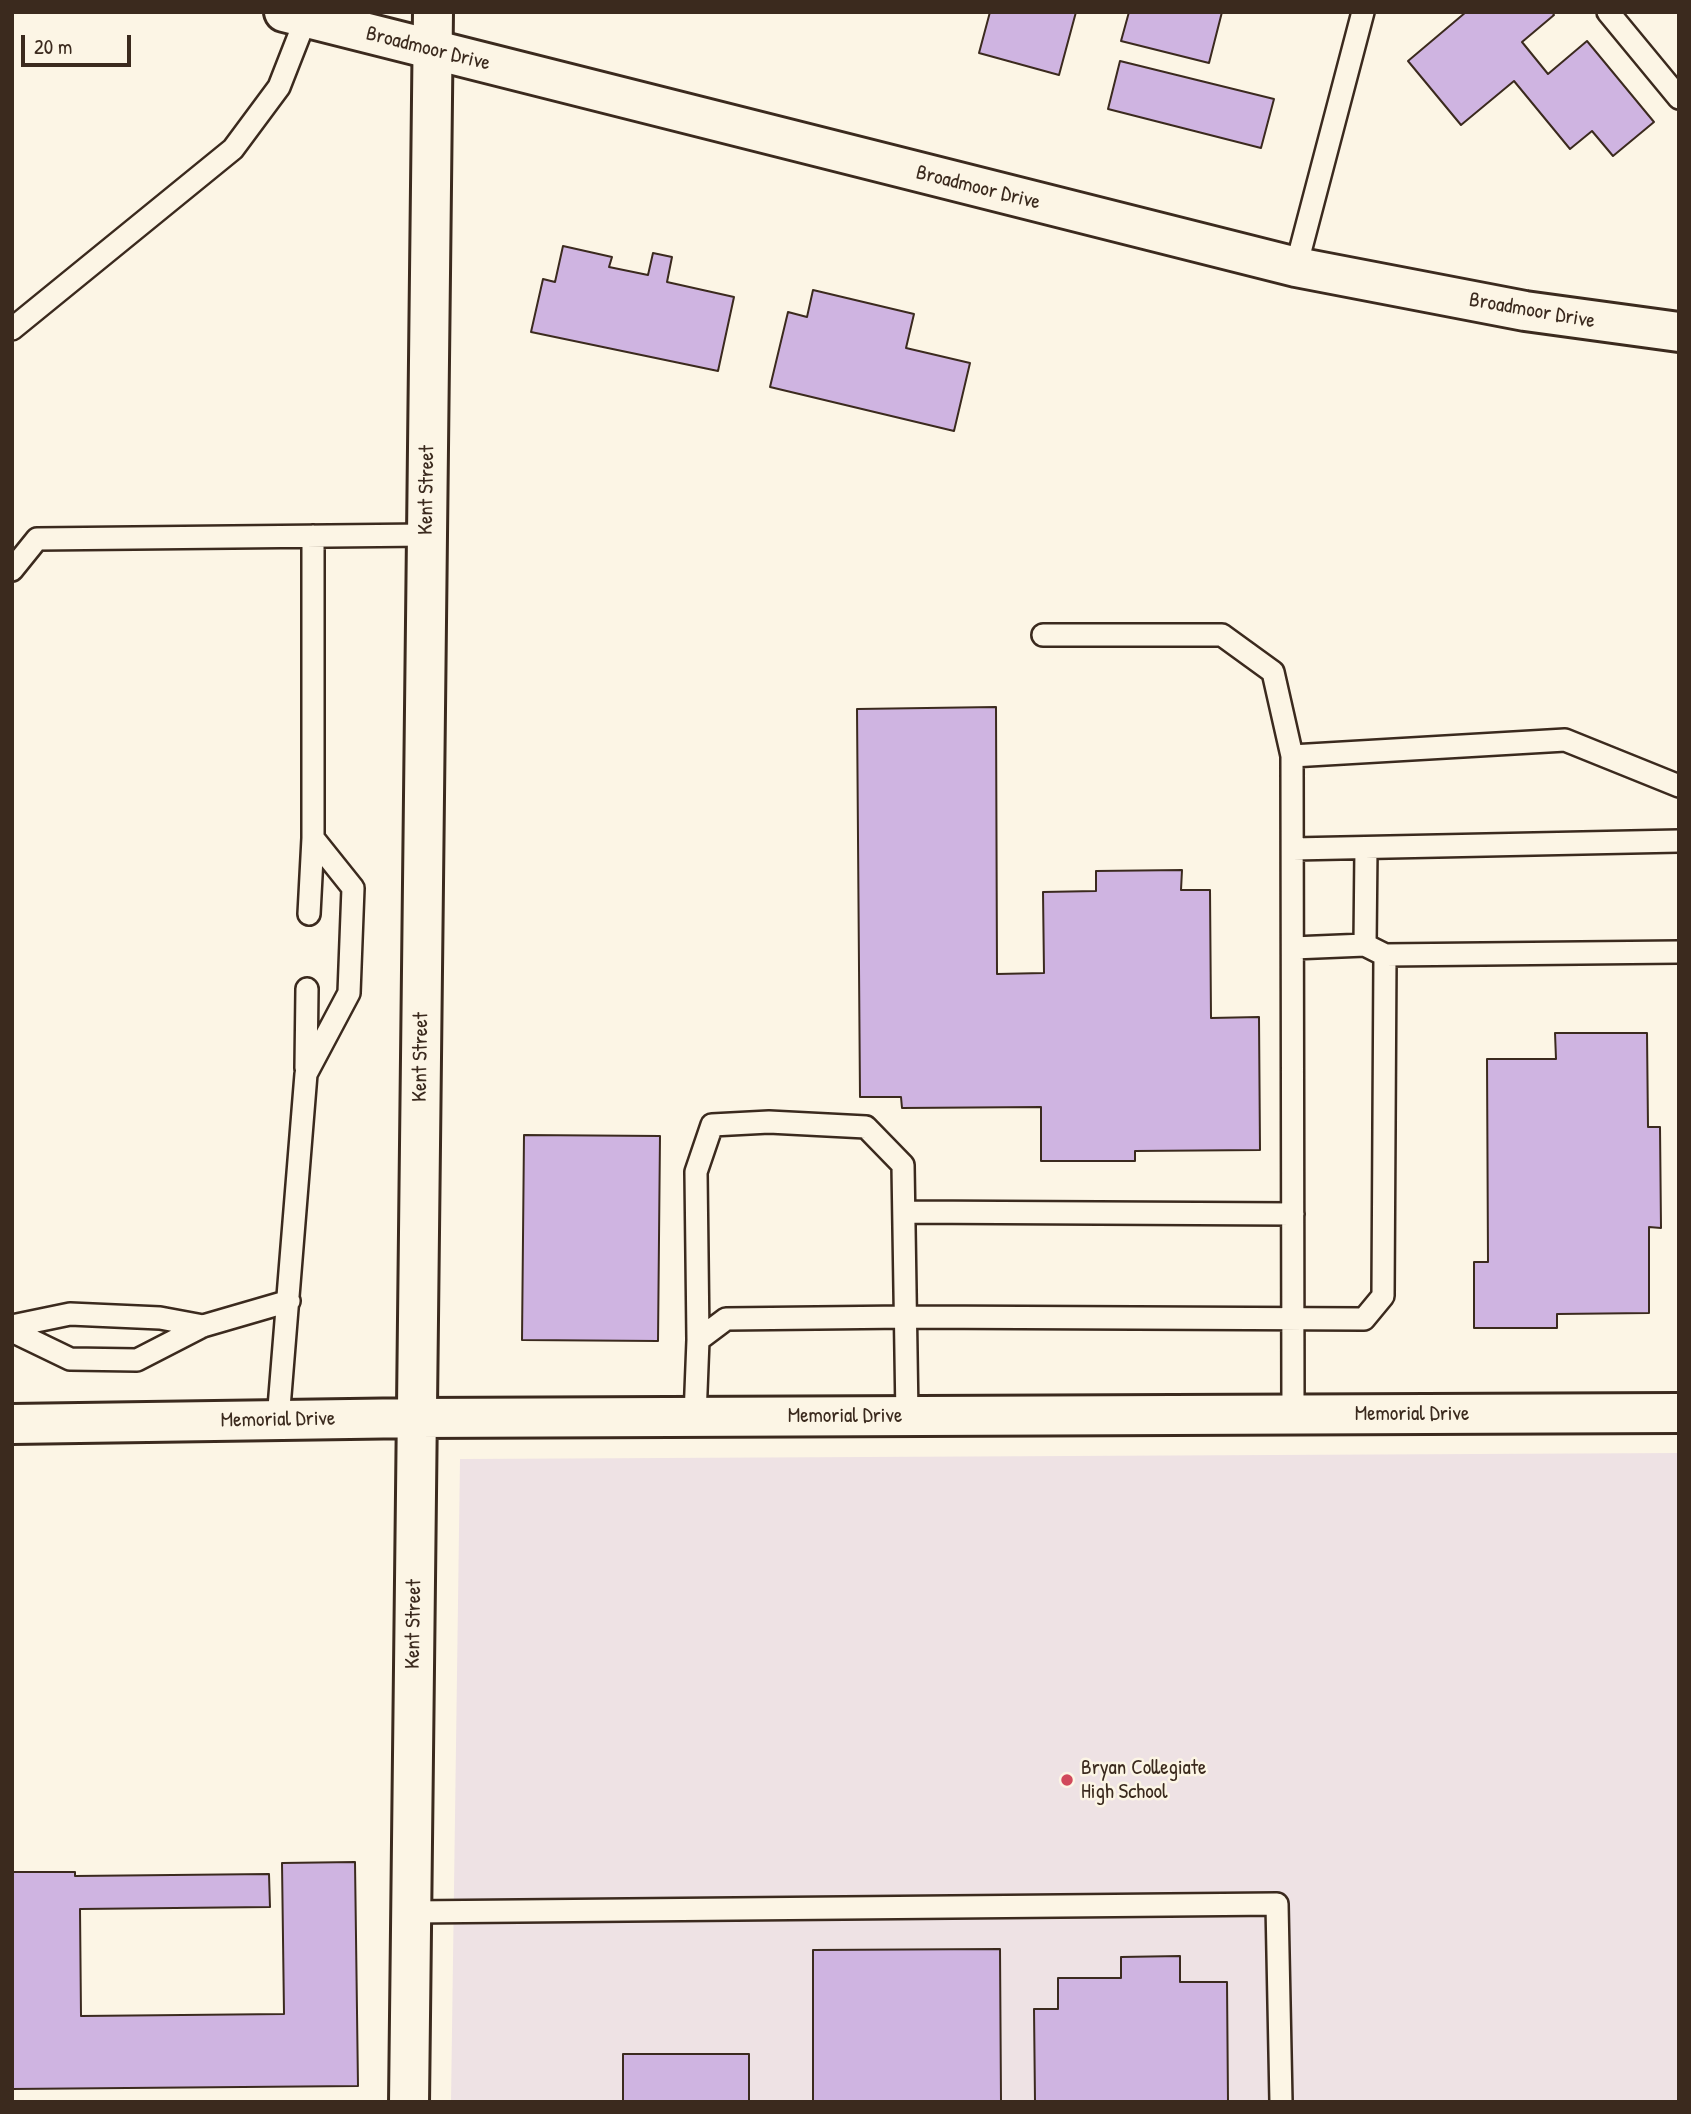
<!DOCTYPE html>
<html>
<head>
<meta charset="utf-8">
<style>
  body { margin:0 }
  #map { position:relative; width:1691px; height:2114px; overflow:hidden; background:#fcf5e5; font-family:"Patrick Hand",sans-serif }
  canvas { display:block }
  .frame { position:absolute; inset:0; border:14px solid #3b2a1e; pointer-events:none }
  .scale { position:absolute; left:21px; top:35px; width:110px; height:32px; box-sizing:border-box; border:4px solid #3b2a1e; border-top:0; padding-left:9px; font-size:21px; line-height:24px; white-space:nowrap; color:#3b2a1e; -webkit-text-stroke:5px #fcf5e5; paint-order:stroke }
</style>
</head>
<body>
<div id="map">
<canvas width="1691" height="2114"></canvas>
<div class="frame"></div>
<div class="scale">20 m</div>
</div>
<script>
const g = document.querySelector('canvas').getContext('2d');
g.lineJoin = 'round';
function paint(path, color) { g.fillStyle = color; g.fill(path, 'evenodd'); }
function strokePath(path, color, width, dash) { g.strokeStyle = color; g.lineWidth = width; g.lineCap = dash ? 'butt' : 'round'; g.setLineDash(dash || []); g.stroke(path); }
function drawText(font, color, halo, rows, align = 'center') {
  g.font = font + ' "Patrick Hand",sans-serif'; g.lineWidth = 5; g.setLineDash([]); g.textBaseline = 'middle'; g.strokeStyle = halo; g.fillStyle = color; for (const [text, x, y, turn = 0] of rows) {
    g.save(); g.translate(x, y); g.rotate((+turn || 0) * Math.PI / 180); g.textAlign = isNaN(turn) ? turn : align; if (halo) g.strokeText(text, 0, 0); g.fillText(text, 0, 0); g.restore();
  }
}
paint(new Path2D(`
  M1679 1453V2102H451L460 1459Z`), '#eee2e4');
const building = new Path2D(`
  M990 12H1076L1059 75 979 53Z
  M1129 12H1222L1209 63 1121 41Z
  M1466 12H1552L1554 15 1522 42 1548 74 1587 41 1654 122 1613 156 1592 131 1570 149 1514 81 1461 125 1408 61Z
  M1120 61 1274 99 1261 148 1108 109Z
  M563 246 612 257 609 267 648 275 653 253 672 257 667 282 734 297 718 371 531 332 543 279 555 282Z
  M813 290 914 314 906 348 970 363 954 431 770 387 788 312 807 317Z
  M996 707 997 974 1044 973 1043 892 1096 891V871L1182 870 1181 890H1210L1211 1018 1259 1017 1260 1150 1135 1151V1161H1041V1107L902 1108 901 1097H860L857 709Z
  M1555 1033H1647L1648 1127H1660L1661 1228 1649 1227V1313L1557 1314V1328H1474V1262H1488L1487 1059H1556Z
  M524 1135 660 1136 658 1341 522 1340Z
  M355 1862 358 2086 12 2089V1872H75V1876L269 1874 270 1907 80 1909 81 2016 284 2014 282 1863Z
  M1000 1949 1001 2102H813V1950Z
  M1180 1956V1982H1227L1228 2102H1035L1034 2009H1058V1978H1121V1957Z
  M623 2054H749V2102H623Z`);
paint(building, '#cfb4e1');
strokePath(building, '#3b2a1e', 2);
const service = new Path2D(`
  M1608 12 1679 98
  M1296 267 1363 12
  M12 329 233 149 279 87 306 18
  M12 570 37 539 427 535
  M1043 635H1222L1273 672 1292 756 1293 1415
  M1292 756 1565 740 1679 786
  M1366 848 1365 945 1385 955
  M1293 849 1679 841
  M309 914 313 838
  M1293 948 1365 945
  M306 1068 307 989
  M904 1212 1293 1214
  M12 1326 70 1314 160 1318 203 1326
  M12 1331 70 1359 137 1360 203 1326 289 1301
  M698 1340 696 1172 712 1125 769 1122 866 1127 903 1165 907 1416
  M695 1417 698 1340 726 1319 907 1317 1364 1319 1383 1296 1385 955 1679 952
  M278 1420 306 1074 349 993 353 888 313 838V536
  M411 1912 1277 1904 1281 2102`);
const minor = new Path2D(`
  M12 1424 417 1418 1679 1413
  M409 2102 433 12`);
const tertiary = new Path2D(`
  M284 12 1296 267 1525 311 1679 332`);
strokePath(service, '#3b2a1e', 26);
strokePath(minor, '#3b2a1e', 44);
strokePath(tertiary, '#3b2a1e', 44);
strokePath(service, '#fcf5e5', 21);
strokePath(minor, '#fcf5e5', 38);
strokePath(tertiary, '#fcf5e5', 38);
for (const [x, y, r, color] of [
  [1067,1780,7,"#d1495b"]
]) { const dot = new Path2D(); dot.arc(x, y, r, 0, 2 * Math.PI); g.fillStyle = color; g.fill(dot); strokePath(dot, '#fcf5e5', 2.5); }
drawText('21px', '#3b2a1e', '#fcf5e5', [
  ["Broadmoor Drive",428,49,14],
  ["Broadmoor Drive",978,188,14],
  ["Broadmoor Drive",1532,311,10],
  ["Kent Street",427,490,-89],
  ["Kent Street",421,1057,-89],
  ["Memorial Drive",1412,1414],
  ["Memorial Drive",845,1416],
  ["Memorial Drive",278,1420,-1],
  ["Kent Street",414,1624,-89]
]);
drawText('21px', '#3b2a1e', '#fcf5e5', [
  ["Bryan Collegiate",1081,1768],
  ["High School",1081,1792]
], 'left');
</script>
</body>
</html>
